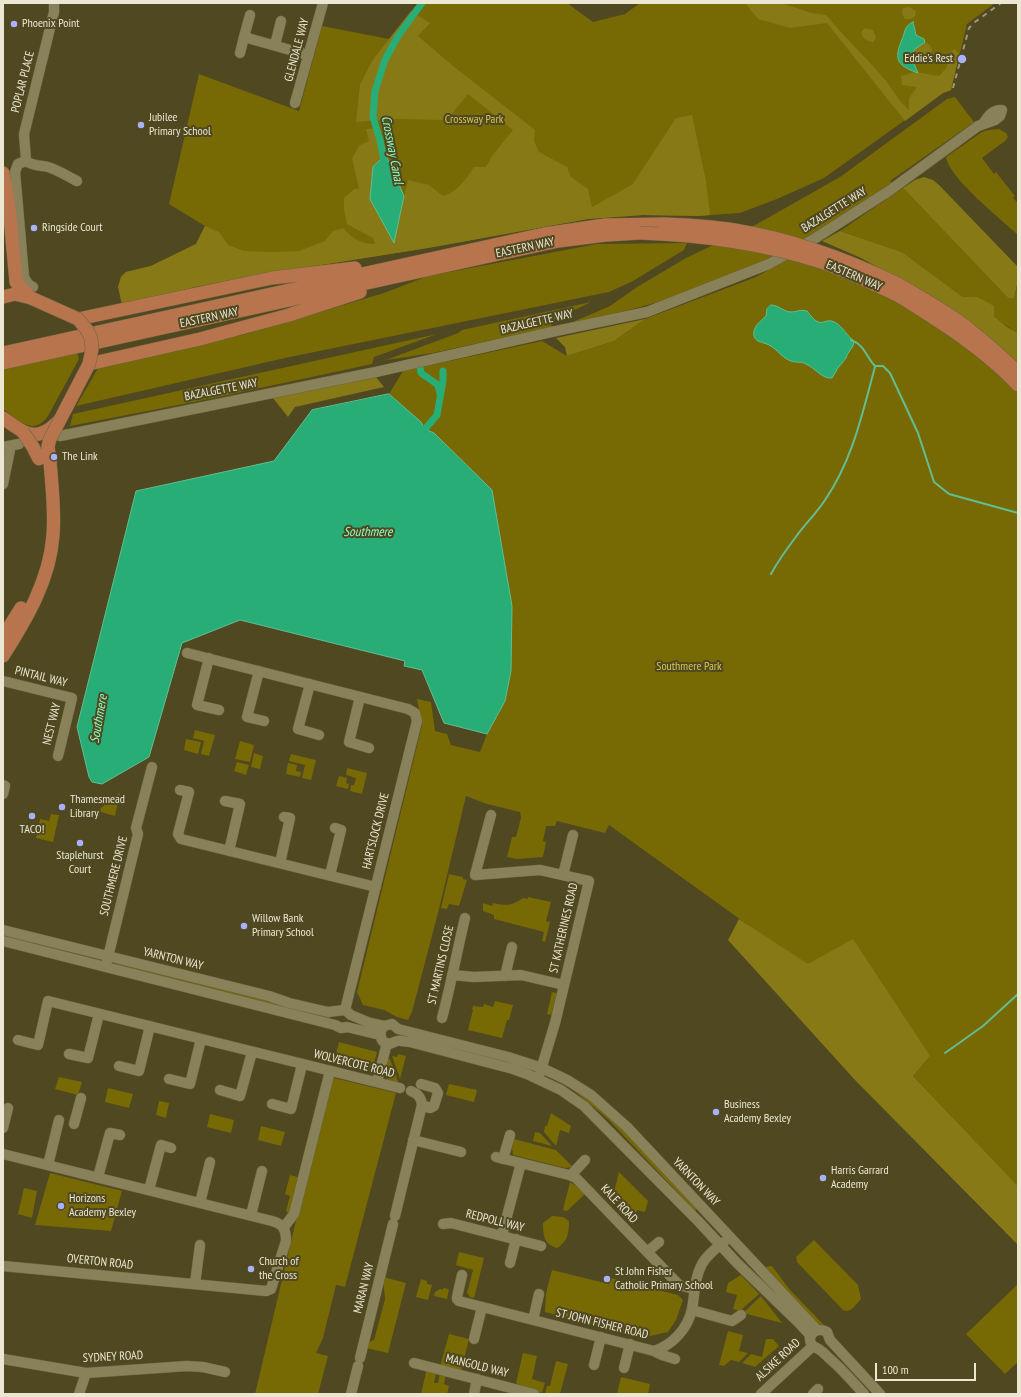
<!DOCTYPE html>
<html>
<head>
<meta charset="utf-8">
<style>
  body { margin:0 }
  #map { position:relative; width:1021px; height:1397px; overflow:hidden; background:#4f4821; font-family:"PT Sans Narrow",sans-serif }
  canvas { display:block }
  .frame { position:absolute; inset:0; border:4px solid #ebe7d2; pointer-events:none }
  .scale { position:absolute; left:875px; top:1363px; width:101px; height:18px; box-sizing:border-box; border:2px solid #ebe7d2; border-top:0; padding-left:5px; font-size:12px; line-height:14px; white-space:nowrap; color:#ebe7d2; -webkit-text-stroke:3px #4f4821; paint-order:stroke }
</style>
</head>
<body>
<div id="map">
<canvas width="1021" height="1397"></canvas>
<div class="frame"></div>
<div class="scale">100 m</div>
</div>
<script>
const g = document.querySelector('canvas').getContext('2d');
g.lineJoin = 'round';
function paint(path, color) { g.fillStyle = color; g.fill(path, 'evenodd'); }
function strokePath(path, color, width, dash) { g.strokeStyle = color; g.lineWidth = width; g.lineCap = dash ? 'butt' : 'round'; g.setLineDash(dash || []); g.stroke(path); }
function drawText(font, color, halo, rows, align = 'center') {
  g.font = font + ' "PT Sans Narrow",sans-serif'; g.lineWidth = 4; g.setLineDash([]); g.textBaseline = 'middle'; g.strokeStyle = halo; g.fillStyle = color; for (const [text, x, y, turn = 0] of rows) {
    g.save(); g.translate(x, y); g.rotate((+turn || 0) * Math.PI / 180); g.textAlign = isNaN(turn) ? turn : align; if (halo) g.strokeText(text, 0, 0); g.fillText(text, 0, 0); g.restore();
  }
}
paint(new Path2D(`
  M418 3H567L593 22 625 14 640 3H995L967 24 951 90 943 93 824 178 777 199 740 213 698 216 643 215 588 219 428 248 264 274 200 286 118 287 121 277 126 272 151 266 196 244 205 226 169 204 199 74 299 111 322 26 389 39Z
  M955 97 974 122 890 181 892 183C828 227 762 267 689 292 649 306 609 315 568 324L610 306 637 287 686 258 757 224 840 177 947 99Z
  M999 129 1006 133 1008 137 1005 141 982 158 994 174 996 172 1015 196 1013 198 1018 203V235C1002 220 948 177 946 157L982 132 988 130Z
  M903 188 1008 298H1014L1018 283V333C1001 324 990 312 977 298L963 297 902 252 840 231Z
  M687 243 684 250 633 281 609 292 285 358 76 406 100 365 242 335 384 293 428 276 597 244Z
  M787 259 837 273 920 309 976 354 1018 393V1186L913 1076 930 1056 609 825 605 833 557 821 555 826H546L543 841 546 842 543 857 517 859 507 857 512 837H516L521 818 520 812 487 804 466 796 439 909 412 1012 408 1020 397 1017 384 1010 363 1005 357 992 422 725 417 699 431 702 435 731 447 734 451 745 480 752 487 734 505 701 492 490 389 394 403 371 542 341 567 356 614 341 645 319 756 277Z
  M591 302 552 321 551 327 433 353 386 360 458 333 462 330Z
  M437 334 374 357 372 364 209 399 70 426 73 414Z
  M77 352 79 359 48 416C33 437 18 420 3 409V369Z
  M195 730 215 735 209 756 201 754 204 741 193 738Z
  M186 739 201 742 198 754 184 750Z
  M240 741 254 745 250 762 235 759Z
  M254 753 263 756 260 769 251 767Z
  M291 754 316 760 311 780 302 778 305 765 289 761Z
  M237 762 249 765 246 775 234 771Z
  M288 763 297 765 296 771 301 772 300 777 286 774Z
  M347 768 367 773 362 794 350 791 351 785H354L356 778 346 775Z
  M339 776 347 778 346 783 349 784 348 789 336 786Z
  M120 793 115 816 97 811Z
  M51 814 59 815 53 842 36 838 40 819 49 821Z
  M449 874 463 877V879L467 880 459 906 449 904 447 909 441 908Z
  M528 897 551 902 546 921 550 922 545 942 542 941 544 932 494 919V915L483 911V903L492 906 493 903C507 906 511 906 523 898L528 899Z
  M116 962 331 1014 330 1019 116 965Z
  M552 992 556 993V997L551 1015 547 1014Z
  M495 1001 513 1005 509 1020H507L502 1038 468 1030 473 1010 472 1009 473 1006 483 1007 484 1004 493 1007Z
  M339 1042 377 1052 372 1071 334 1062Z
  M398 1054 406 1056 400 1079 392 1056 397 1057Z
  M388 1058 390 1059 399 1084 391 1082 385 1076V1071Z
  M59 1077 82 1082 78 1095 55 1089Z
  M330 1077 396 1093 345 1287 336 1285 323 1338 316 1353 328 1356 318 1394H255Z
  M567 1083 609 1113 699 1207 695 1211 608 1119 566 1084Z
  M449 1084 477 1090 474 1102 446 1095Z
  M108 1088 133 1094 129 1108 105 1102Z
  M159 1101 169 1103 166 1118 156 1115Z
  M551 1113 571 1126 569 1133 560 1130 556 1146 544 1132 545 1126H547Z
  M210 1114 234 1120 231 1133 207 1127Z
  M261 1126 285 1132 281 1146 258 1140Z
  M535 1132 540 1133 552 1146 533 1141Z
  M514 1139 556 1150 573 1167 565 1168 513 1155 512 1148Z
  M619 1172 648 1201 645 1212 637 1210 634 1220 608 1193 614 1192Z
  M50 1173 122 1191 111 1231 35 1225Z
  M290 1175 301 1178 291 1216 286 1211 290 1196 285 1194Z
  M570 1182 581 1189 585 1194 567 1211 563 1210Z
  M24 1188 37 1191 32 1218 18 1214Z
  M552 1216 563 1217 569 1221C569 1232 568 1242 557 1248 544 1244 543 1236 543 1223Z
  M814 1240 858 1285 861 1299C856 1304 851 1314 843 1310L797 1262 796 1257Z
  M459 1252 484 1258 474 1298 470 1297 467 1293 473 1270 456 1265Z
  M772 1266 790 1290 825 1326 816 1323 765 1267Z
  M552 1270 609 1284 611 1278 678 1295 683 1300 676 1320 668 1332 650 1336H639L545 1312 546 1293Z
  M741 1275 759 1294 740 1311 733 1309 737 1295 726 1292 728 1283Z
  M383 1277 406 1283 388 1353 366 1348 367 1343 374 1340 385 1299Z
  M421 1279 427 1281V1284L432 1285 428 1300 416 1297Z
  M1018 1284V1362L1005 1374 966 1334Z
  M443 1288 449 1289 447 1299 434 1296 435 1292 440 1289 443 1290Z
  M761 1296 782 1323 743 1313Z
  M728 1331 743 1335 739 1351 748 1353 739 1362 731 1360 724 1366 719 1365Z
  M449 1334 469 1339 461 1372 440 1367Z
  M766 1339H773L779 1346 755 1367 742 1363 751 1354 762 1357Z
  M523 1353 537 1356 532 1379 545 1383 542 1393 517 1387V1383H516Z
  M556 1361 568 1364 560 1394 545 1393 547 1386H550Z
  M427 1368 434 1370 436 1374 434 1383H438L440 1373 446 1375 444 1384 449 1386 447 1394H421Z
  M621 1377 650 1384 648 1394H617Z`), '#776903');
paint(new Path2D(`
  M745 3H781L812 13 826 15C845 38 867 58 886 81 894 91 899 102 909 110V98L917 87 902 85 901 76 915 72 939 76 947 67 949 53 955 49 959 54 951 90 943 93 905 121 827 23 790 28 758 19Z
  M909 7 916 11 915 16 911 19H905L902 14 903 8Z
  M411 11 430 23 418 36 453 66 535 130 534 141 539 152 567 167 571 177 588 189 592 207 633 184 676 118 692 115 706 181 710 215 698 216 643 215 588 219 428 248 264 274 200 286 122 305 118 287 121 277 126 272 151 266 196 244 205 226 219 232 228 245 244 251 273 252 299 251 325 241 333 231 343 228C353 239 359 243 375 244L373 238 347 224 344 209V198L354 189H359L352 158 360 145 369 141 366 129 379 128 386 155 373 167 394 242 408 180 429 185 443 196C458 192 466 179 474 167H486L492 156 513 130 468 94 447 120 393 119 356 122 360 85 372 61Z
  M865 28 873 30 876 38 873 42C866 41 863 39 861 32Z
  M925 42 930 45 932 50 929 57C922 58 919 55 914 50Z
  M924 177 933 180 939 185 1018 267V281L1014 298H1008L903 188 915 180Z
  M840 231 902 252 963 297H977L994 306V316L1007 327 1018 333V366L921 291 861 258 822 241Z
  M645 319 614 341 567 356 565 347 556 338Z
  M375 376 384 387 295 407 288 417 273 398Z
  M739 919 808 964 853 939 930 1056 913 1076 1018 1186V1245L855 1080 728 940Z`), '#887917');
const water = new Path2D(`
  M913 22 916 35 924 39 925 42 914 50 912 59 918 73C895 65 894 58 903 37 905 30 906 25 913 22Z
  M386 155 404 196 394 243 370 199 373 167Z
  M771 305C778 305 783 311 790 312 797 312 800 309 807 311 823 333 823 315 836 323 843 327 847 336 854 341L853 346 847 355 846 358 838 368 832 378C822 379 815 368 806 364 801 361 796 363 791 361 782 358 777 349 769 345 764 342 756 343 754 336 752 327 761 321 766 316L767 309Z
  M389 394 421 422 425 429 434 433 492 490 512 606 511 671 505 701 487 734 444 723 422 670 404 666 405 661 240 620 182 643 149 757 102 784 92 782 89 777 77 727 136 491 274 461 312 410Z`);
paint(water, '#27ad75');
strokePath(water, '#62be91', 1);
strokePath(new Path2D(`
  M851 340C865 345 866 357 875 366H883L890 373 918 433 934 482 949 494 1018 513
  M771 574C778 561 786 550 795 538 804 525 816 514 825 500 853 459 862 414 875 367
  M945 1053 983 1026 1018 994`), '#62be91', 2);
strokePath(new Path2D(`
  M385 165 380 140 373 117 375 91 385 60 398 36 422 3
  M420 367 421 373 438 385 440 394
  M425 429 437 415 443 381V371`), '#27ad75', 7);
const minor = new Path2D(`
  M244 37 250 15
  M275 45 281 21
  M240 53 244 37 308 55
  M295 103 323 3
  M26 161 24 134 54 12V3
  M26 161 18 164 15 172 24 277 28 284 33 287
  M26 161C32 166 40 165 48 167 58 170 67 176 77 181
  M60 436 376 372 556 331 647 312 769 264 814 239 889 191 978 126 995 120 1000 116 1002 110C992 110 988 116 983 124
  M3 447 19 444
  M3 484 10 450 8 446
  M187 653 408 709 415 713 417 721 345 1010
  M209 658 197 705 219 710
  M259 671 247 717 264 721
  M3 681 72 698 58 756
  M310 684 298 729 319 735
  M360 697 349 742 369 748
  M3 785 5 786 3 794
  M180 790 189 792 178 834 181 839 376 887
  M225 801 240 804 229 851
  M491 815 475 875 540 870 589 881 555 1023 540 1073
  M280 863 290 818 284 817
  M330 875 341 830 335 828
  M563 875 573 835
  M3 930 269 996 289 1003 328 1012 345 1010 351 1015 370 1023 384 1026 392 1024 398 1029 508 1057 542 1068 567 1080 591 1095 627 1127 817 1330
  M3 941 335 1025 341 1028 347 1027 380 1035
  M107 961 138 834 136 828 152 767
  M452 975 474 977 521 975 564 985
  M505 976 512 947
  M442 1018C451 985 457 951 465 918
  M384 1026C379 1031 379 1042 388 1044 392 1044 393 1042 397 1041 400 1040 406 1042 410 1042L513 1069 527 1074 561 1090 584 1106 699 1222 737 1263 799 1323 811 1336
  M18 1040 38 1045 48 1001 400 1088
  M69 1054 88 1058 99 1014
  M119 1066 139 1071 150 1026
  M169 1079 190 1084 201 1039
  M377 1082 387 1043
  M421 1084 435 1088 438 1093 434 1106 430 1108 422 1105
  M220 1090 240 1096 252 1052
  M272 1104 291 1109 302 1065
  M74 1124 81 1098
  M3 1128 8 1108
  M413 1140 461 1152
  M3 1154 272 1221C283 1224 286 1229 286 1241L271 1289 266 1291 3 1266
  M496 1157 569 1175 576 1178 679 1285 694 1289
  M503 1159 510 1135
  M48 1165 59 1120
  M571 1175 585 1160
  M98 1177 110 1133 120 1135
  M149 1190 161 1145 171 1148
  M200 1203 210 1162
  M251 1215 262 1171
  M395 1216 422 1105C421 1097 418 1094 411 1091
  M443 1224 451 1223 541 1246
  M284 1227 294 1214 330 1071
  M502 1235 521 1163
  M647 1252 659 1242
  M510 1263 516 1239
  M462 1275 457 1297V1299L459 1301 654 1351C673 1345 688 1328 692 1309 695 1293 694 1279 702 1264 707 1255 716 1248 724 1242
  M195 1284 200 1245
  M692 1310 732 1321 741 1315
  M533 1320 539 1294
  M474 1339 482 1307
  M654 1351 662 1355 675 1359
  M360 1358 393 1224
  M3 1359 86 1373 187 1366 203 1367 225 1372
  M414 1363 534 1394
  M594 1365 601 1337
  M624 1368 630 1344
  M79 1394 86 1373
  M351 1394 358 1366
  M474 1394 477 1379
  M761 1394 813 1346
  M813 1394 818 1389
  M864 1394C853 1382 842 1369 829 1358 826 1355 823 1352 820 1350 817 1348 814 1347 812 1345 805 1335 817 1326 827 1332L830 1340 880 1394`);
const major = new Path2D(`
  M3 173 9 206 16 282 31 298
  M898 284C920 297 943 310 964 325 983 340 1000 355 1018 372
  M899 296C941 322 984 349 1018 385
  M3 297 15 294 31 298
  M78 319 272 278 355 268
  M3 353 544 234 605 225 664 224
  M3 363 558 241 606 235 640 233
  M89 364 200 339 289 315 360 292
  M3 418C16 427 30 441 46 431 51 429 55 424 59 421
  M3 637 21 608
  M3 656C26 620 50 580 53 535 55 511 52 486 50 462`);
strokePath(minor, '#6c6642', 11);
strokePath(major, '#6c6642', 14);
strokePath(minor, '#888159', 10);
strokePath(major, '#b8744c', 13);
strokePath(new Path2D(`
  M953 88 969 28 975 22 1001 3`), '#9e987a', 2, [5, 5]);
const majorBridge = new Path2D(`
  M664 224C688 225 711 226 734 230 791 239 846 259 898 284
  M640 233C701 235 762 243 821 262 848 271 874 284 899 296
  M31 298 78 319 87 330 91 338 92 349 89 364 50 439 48 446 50 462
  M23 432 33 447 39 459`);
strokePath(majorBridge, '#6c6642', 14, []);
strokePath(majorBridge, '#b8744c', 13);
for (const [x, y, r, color] of [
  [14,24,4,"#a9b0fc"],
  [962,59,5,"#a9b0fc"],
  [141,125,4,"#a9b0fc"],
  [34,228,4,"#a9b0fc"],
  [54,457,4,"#a9b0fc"],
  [62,807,4,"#a9b0fc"],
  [32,816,4,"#a9b0fc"],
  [80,843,4,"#a9b0fc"],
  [244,926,4,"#a9b0fc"],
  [716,1112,4,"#a9b0fc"],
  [823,1178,4,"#a9b0fc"],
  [61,1206,4,"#a9b0fc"],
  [251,1269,4,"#a9b0fc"],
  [607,1279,4,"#a9b0fc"]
]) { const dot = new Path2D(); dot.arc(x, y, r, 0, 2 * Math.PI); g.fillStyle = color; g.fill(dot); strokePath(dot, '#4f4821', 1.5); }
drawText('12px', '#ebe7d2', '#4f4821', [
  ["Phoenix Point",22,24],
  ["Eddie's Rest",953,59,"right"],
  ["Jubilee",149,118],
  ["Primary School",149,132],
  ["Ringside Court",42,228],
  ["The Link",62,457],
  ["Thamesmead",70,800],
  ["Library",70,814],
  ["TACO!",32,830,"center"],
  ["Staplehurst",80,856,"center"],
  ["Court",80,870,"center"],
  ["Willow Bank",252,919],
  ["Primary School",252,933],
  ["Business",724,1105],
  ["Academy Bexley",724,1119],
  ["Harris Garrard",831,1171],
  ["Academy",831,1185],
  ["Horizons",69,1199],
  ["Academy Bexley",69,1213],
  ["Church of",259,1262],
  ["the Cross",259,1276],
  ["St John Fisher",615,1272],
  ["Catholic Primary School",615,1286]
], 'left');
drawText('12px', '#ebe7d2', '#4f4821', [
  ["GLENDALE WAY",297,50,-75],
  ["POPLAR PLACE",23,82,-76],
  ["BAZALGETTE WAY",834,210,-32],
  ["EASTERN WAY",525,248,-12],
  ["EASTERN WAY",854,276,23],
  ["EASTERN WAY",209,318,-12],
  ["BAZALGETTE WAY",537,322,-13],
  ["BAZALGETTE WAY",221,390,-11],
  ["PINTAIL WAY",41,677,14],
  ["NEST WAY",52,724,-76],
  ["HARTSLOCK DRIVE",376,831,-76],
  ["SOUTHMERE DRIVE",114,876,-76],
  ["ST KATHERINES ROAD",564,928,-77],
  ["YARNTON WAY",173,959,14],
  ["ST MARTINS CLOSE",441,965,-77],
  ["WOLVERCOTE ROAD",354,1064,14],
  ["YARNTON WAY",696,1182,46],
  ["KALE ROAD",619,1204,47],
  ["REDPOLL WAY",495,1221,14],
  ["OVERTON ROAD",100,1262,6],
  ["MARAN WAY",364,1288,-76],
  ["ST JOHN FISHER ROAD",602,1324,14],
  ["SYDNEY ROAD",113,1357,-3],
  ["ALSIKE ROAD",778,1360,-43],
  ["MANGOLD WAY",477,1366,14]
]);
drawText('12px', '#d6c34f', '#4f4821', [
  ["Crossway Park",474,120],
  ["Southmere Park",689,667]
]);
drawText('italic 13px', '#89fec3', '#4f4821', [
  ["Crossway Canal",392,150,79],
  ["Southmere",368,532],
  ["Southmere",99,719,-80]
]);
</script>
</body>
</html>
